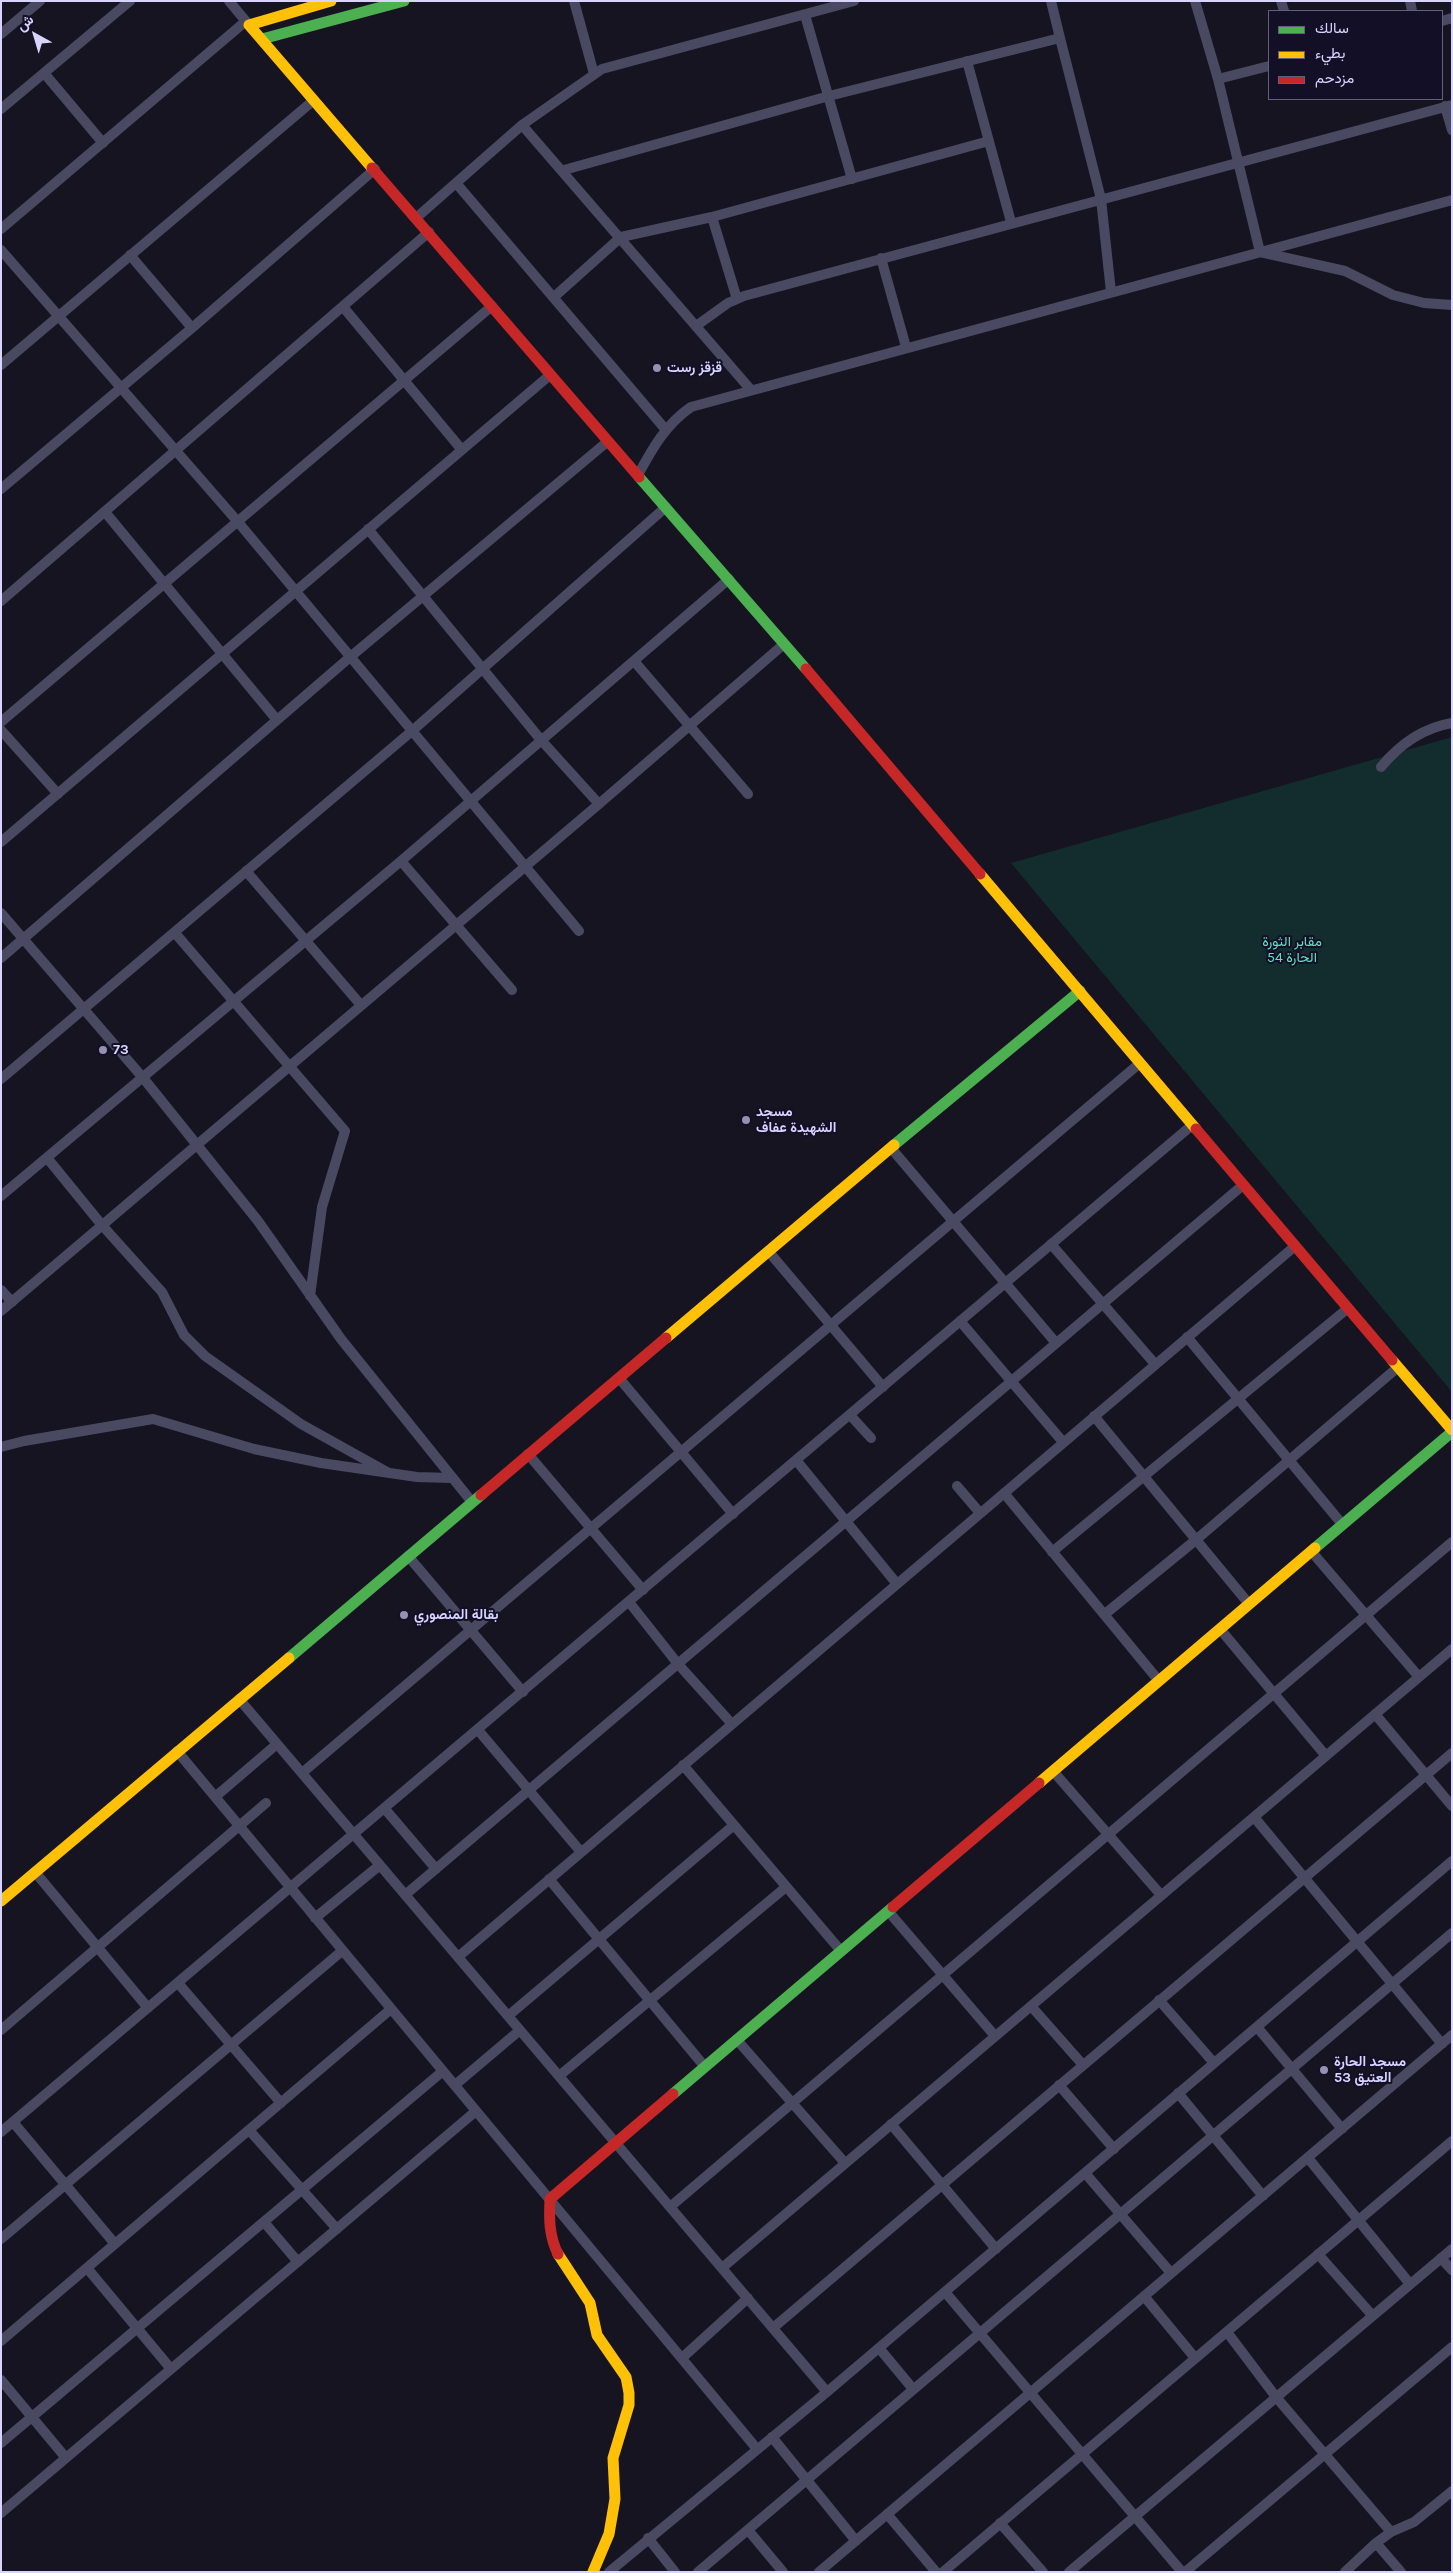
<!DOCTYPE html>
<html>
<head>
<meta charset="utf-8">
<style>
  body { margin:0 }
  #map { position:relative; width:1453px; height:2573px; overflow:hidden; background:#161421; font-family:Karla,Vazirmatn,sans-serif }
  canvas { display:block }
  .frame { position:absolute; inset:0; border:2px solid #d9d4ff; pointer-events:none }
  .legend { position:absolute; left:1268px; top:10px; width:175px; height:90px; box-sizing:border-box; background:#130f26; border:1px solid #625e7d; margin:0; padding:6px 9px; list-style:none; font-size:15px; color:#d9d4ff }
  .legend li { display:flex; align-items:center; gap:10px; height:25px }
  .legend b { width:25px; border:1px solid #625e7d }
  .north { position:absolute; left:10px; top:10px; width:50px; height:50px; -webkit-text-stroke:4px #130f26; paint-order:stroke; rotate:321deg; font-size:14px; font-weight:700; line-height:20px; text-align:center; color:#d9d4ff }
  .north::after { content:''; display:block; margin:auto; width:18px; height:22px; background:#d9d4ff; clip-path:polygon(50% 0,100% 100%,50% 72%,0 100%) }
</style>
</head>
<body>
<div id="map">
<canvas width="1453" height="2573"></canvas>
<div class="frame"></div>
<ul class="legend">
<li><b style="height:6px;background:#4caf50"></b>سالك</li>
<li><b style="height:6px;background:#ffc107"></b>بطيء</li>
<li><b style="height:6px;background:#c62828"></b>مزدحم</li>
</ul>
<div class="north">ش</div>
</div>
<script>
const g = document.querySelector('canvas').getContext('2d');
g.lineJoin = 'round';
function paint(path, color) { g.fillStyle = color; g.fill(path, 'evenodd'); }
function strokePath(path, color, width, dash) { g.strokeStyle = color; g.lineWidth = width; g.lineCap = dash ? 'butt' : 'round'; g.setLineDash(dash || []); g.stroke(path); }
function drawText(font, color, halo, rows, align = 'center') {
  g.font = font + ' Karla,Vazirmatn,sans-serif'; g.lineWidth = 4; g.setLineDash([]); g.textBaseline = 'middle'; g.strokeStyle = halo; g.fillStyle = color; for (const [text, x, y, turn = 0] of rows) {
    g.save(); g.translate(x, y); g.rotate((+turn || 0) * Math.PI / 180); g.textAlign = isNaN(turn) ? turn : align; if (halo) g.strokeText(text, 0, 0); g.fillText(text, 0, 0); g.restore();
  }
}
paint(new Path2D(`
  M1452 737V1392L1011 863Z`), '#132c2d');
strokePath(new Path2D(`
  M229 1 249 25
  M574 1 594 74
  M1051 1 1060 38
  M1195 1 1218 79
  M1281 1 1284 11
  M1410 1 1412 11
  M805 15 852 179
  M1442 21 1452 18
  M1 34 40 1
  M967 61 1011 222
  M1269 66 1218 79 1260 252 1345 271 1393 295 1424 303 1452 305
  M44 73 103 143
  M1445 106 1452 130
  M1 109 130 1
  M522 125 751 390
  M564 170 829 96 1060 38 1101 199 1111 292
  M456 183 666 430
  M712 217 737 299
  M416 218 522 125 602 69 854 1
  M1 229 246 21
  M1 250 238 522 579 931
  M130 255 192 328
  M881 258 906 347
  M554 297 621 237 712 217 989 141
  M344 308 462 450
  M696 326 728 303 744 296 1452 105
  M1 365 314 100
  M638 475C652 449 666 424 691 407L1452 200
  M1 489 192 328 375 169
  M105 512 277 720
  M368 529 541 740 599 804
  M1 601 429 232
  M634 661 748 794
  M1 722 492 306
  M1 730 58 794
  M1381 767C1400 744 1422 728 1452 723
  M1 842 550 375
  M401 861 512 990
  M246 871 360 1004
  M1 913 144 1079 258 1221 341 1339 472 1502
  M175 933 345 1131 322 1207 310 1296
  M1 958 349 658 607 442
  M1 1079 412 731 666 507
  M891 1148 1056 1343
  M48 1159 101 1224 162 1292 184 1335 205 1356 301 1424 389 1473
  M1 1196 401 861 729 579
  M1051 1244 1155 1364
  M769 1252 883 1387
  M1 1290 12 1302
  M1 1311 599 804 784 644
  M960 1321 1063 1442
  M1187 1337 1342 1524
  M619 1378 733 1514
  M850 1415 871 1438
  M1094 1416 1249 1604
  M1 1447 24 1441 153 1419 254 1449 321 1463 417 1477 450 1478
  M528 1454 643 1590
  M796 1460 897 1584
  M957 1486 980 1513
  M1004 1493 1159 1681
  M1311 1551 1419 1677
  M1052 1552 1347 1309
  M408 1556 523 1692
  M629 1602 678 1664 732 1724
  M1105 1614 1197 1539 1397 1368
  M1220 1629 1326 1756
  M239 1699 827 2392
  M1375 1714 1452 1806
  M478 1730 581 1852
  M177 1751 757 2449
  M683 1765 841 1951
  M1053 1771 1161 1895
  M302 1773 1140 1063
  M215 1797 277 1744
  M385 1809 436 1869
  M1254 1817 1442 2044
  M35 1872 148 2008
  M549 1879 705 2067
  M405 1895 1243 1185
  M888 1911 995 2036
  M315 1918 380 1865
  M458 1957 1294 1247
  M178 1983 281 2103
  M1159 2000 1214 2063
  M1031 2006 1083 2065
  M508 2016 734 1825
  M1257 2027 1342 2129
  M1 2030 266 1803
  M737 2040 845 2163
  M559 2076 786 1887
  M455 2085 520 2030
  M1059 2085 1114 2149
  M1178 2093 1263 2196
  M13 2122 115 2244
  M891 2124 996 2249
  M249 2130 337 2229
  M1 2132 1191 1126
  M1308 2158 1410 2284
  M1085 2173 1171 2273
  M670 2207 1452 1542
  M264 2222 298 2262
  M1 2239 342 1951
  M1318 2254 1372 2315
  M1441 2258 1452 2270
  M87 2268 171 2369
  M722 2268 1452 1649
  M945 2292 1182 2572
  M1144 2296 1195 2358
  M773 2328 1452 1753
  M1227 2332 1276 2397 1391 2532
  M1 2341 391 2009
  M879 2348 913 2389
  M682 2358 748 2298
  M1 2380 66 2458
  M772 2437 856 2541
  M1 2443 443 2071
  M1 2513 476 2111
  M887 2514 936 2572
  M1000 2523 1043 2572
  M748 2530 783 2572
  M648 2538 675 2572
  M1376 2543 1401 2572
  M609 2572 827 2392 1452 1861
  M698 2572 1452 1933
  M819 2572 1452 2035
  M943 2572 1452 2141
  M1069 2572 1452 2249
  M1185 2572 1452 2347
  M1345 2572 1376 2543 1391 2532 1414 2522 1452 2491`), '#4a4962', 10);
strokePath(new Path2D(`
  M262 39 404 1
  M639 477 806 669
  M894 1145 1080 991
  M1315 1548 1452 1432
  M289 1658 481 1495
  M673 2094 893 1907`), '#4caf50', 11);
strokePath(new Path2D(`
  M331 1 249 25 372 168
  M980 874 1196 1129
  M666 1338 894 1145
  M1392 1360 1452 1430
  M1039 1783 1315 1548
  M1 1901 289 1658
  M558 2254 590 2303 597 2335 626 2377 629 2393V2405L613 2458 615 2499 609 2534 593 2572`), '#ffc107', 11);
strokePath(new Path2D(`
  M372 168 639 477
  M806 669 980 874
  M1196 1129 1392 1360
  M481 1495 666 1338
  M893 1907 1039 1783
  M558 2254C549 2236 549 2219 550 2199L673 2094`), '#c62828', 11);
for (const [x, y, r, color] of [
  [657,368,5,"#9591b1"],
  [103,1050,5,"#9591b1"],
  [746,1120,5,"#9591b1"],
  [404,1615,5,"#9591b1"],
  [1324,2070,5,"#9591b1"]
]) { const dot = new Path2D(); dot.arc(x, y, r, 0, 2 * Math.PI); g.fillStyle = color; g.fill(dot); strokePath(dot, '#130f26', 2); }
drawText('bold 14px', '#d9d4ff', '#130f26', [
  ["قزقز رست",667,368],
  ["73",113,1050],
  ["مسجد",756,1112],
  ["الشهيدة عفاف",756,1128],
  ["بقالة المنصوري",414,1615],
  ["مسجد الحارة",1334,2062],
  ["53 العتيق",1334,2078]
], 'left');
drawText('14px', '#5fe0c0', '#130f26', [
  ["مقابر الثورة",1292,942],
  ["الحارة 54",1292,958]
]);
</script>
</body>
</html>
